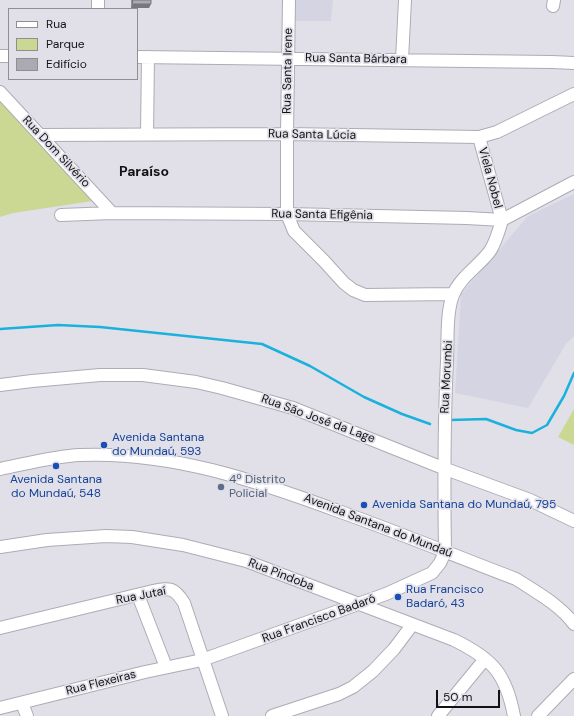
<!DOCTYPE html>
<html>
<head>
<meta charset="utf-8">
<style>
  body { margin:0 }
  #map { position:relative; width:574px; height:716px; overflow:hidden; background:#e1e0e9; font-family:"DM Sans",sans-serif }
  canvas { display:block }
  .legend { position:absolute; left:8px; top:8px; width:130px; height:72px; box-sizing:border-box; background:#e1e0e9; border:1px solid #8e8e94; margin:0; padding:5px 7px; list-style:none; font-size:12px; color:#121215 }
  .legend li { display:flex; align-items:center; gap:8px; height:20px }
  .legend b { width:20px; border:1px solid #8e8e94 }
  .scale { position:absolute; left:436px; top:690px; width:64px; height:18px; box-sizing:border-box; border:2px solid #121215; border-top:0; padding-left:5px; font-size:12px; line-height:14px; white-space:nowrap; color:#121215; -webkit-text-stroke:3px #e1e0e9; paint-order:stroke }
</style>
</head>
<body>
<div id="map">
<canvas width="574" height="716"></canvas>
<ul class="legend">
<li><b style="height:5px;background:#fff"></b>Rua</li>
<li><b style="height:11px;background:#cad894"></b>Parque</li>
<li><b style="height:11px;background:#abaab2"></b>Edifício</li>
</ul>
<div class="scale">50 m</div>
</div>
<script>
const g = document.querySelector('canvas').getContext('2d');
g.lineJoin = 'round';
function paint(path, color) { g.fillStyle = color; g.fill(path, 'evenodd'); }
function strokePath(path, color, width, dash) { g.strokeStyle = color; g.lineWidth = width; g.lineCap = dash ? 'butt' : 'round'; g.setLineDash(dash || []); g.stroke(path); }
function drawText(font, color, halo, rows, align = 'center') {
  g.font = font + ' "DM Sans",sans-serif'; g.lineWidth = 3.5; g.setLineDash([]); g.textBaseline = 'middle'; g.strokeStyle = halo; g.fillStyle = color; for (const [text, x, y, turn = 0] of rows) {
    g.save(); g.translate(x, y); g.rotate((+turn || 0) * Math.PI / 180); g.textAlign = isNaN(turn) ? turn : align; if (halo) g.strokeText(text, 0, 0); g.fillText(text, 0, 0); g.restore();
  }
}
paint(new Path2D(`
  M296 0H333L331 21H294Z
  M574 194V336L566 344 528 408 455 393 461 294 528 216Z`), '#d5d4e3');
paint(new Path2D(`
  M0 99 73 176 93 201 13 213 0 217Z
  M574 409V445L558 437Z`), '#cad894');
strokePath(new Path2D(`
  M0 329 58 325 100 327 262 344 310 366 364 397 402 414 430 424
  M450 420 486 419 516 430 532 433 547 425 564 396 574 373`), '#1ab1dd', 2.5);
const minor = new Path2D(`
  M289 0 287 134V214L294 231 324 261 344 283 353 290 365 295 453 294
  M553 6 554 0
  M98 9V0
  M0 56H9
  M137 57 552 62 574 63
  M402 60 405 0
  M0 92 112 213
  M147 134 148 57
  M40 135 287 134 479 137 497 132 574 94
  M479 137 502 220
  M61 215 112 213 287 214 467 218 502 220 574 182
  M0 385 32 381 100 375H143L196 382 222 388 293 408 443 468 530 500 574 521
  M0 469C25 464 55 456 80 455 171 451 257 481 341 512 400 533 458 557 516 579 536 592 560 605 574 624
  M0 547 47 540 106 536 132 537 183 545 246 561 454 640C493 659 506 674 514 716
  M138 595 166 667
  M0 628 153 591C170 588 174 587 184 603L222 716
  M22 703 27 716
  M0 708 145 672 202 660 386 594 432 573 440 563 445 552C444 488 444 424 447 361 448 341 446 313 453 295 460 277 479 266 490 251 496 242 499 230 502 220
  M272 716 339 694 353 687 373 671 394 649 412 625
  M438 716 485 659
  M538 716 574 679`);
strokePath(minor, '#adacb5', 14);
strokePath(minor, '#fff', 12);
paint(new Path2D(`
  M131 0H151L149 8H131Z`), '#939299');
paint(new Path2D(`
  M133 4H151L149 8H131Z`), '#78777d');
const building = new Path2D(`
  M133 0H151V4H133Z`);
paint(building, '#abaab2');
strokePath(building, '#78777d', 1);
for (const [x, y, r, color] of [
  [104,445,4,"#1a4fb4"],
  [56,466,4,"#1a4fb4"],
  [221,487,4,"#5c6f8a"],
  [364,505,4,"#1a4fb4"],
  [398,597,4,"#1a4fb4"]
]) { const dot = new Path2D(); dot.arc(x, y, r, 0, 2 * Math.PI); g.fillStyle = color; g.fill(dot); strokePath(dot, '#e1e0e9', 1.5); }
drawText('12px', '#121215', '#e1e0e9', [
  ["Rua Santa Bárbara",356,59,1],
  ["Rua Santa Irene",288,71,-89],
  ["Rua Santa Lúcia",312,135,1],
  ["Rua Dom Silvério",56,152,47],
  ["Viela Nobel",490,178,75],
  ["Rua Santa Efigênia",322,215,1],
  ["Rua Morumbi",447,377,-87],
  ["Rua São José da Lage",318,419,20],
  ["Avenida Santana do Mundaú",378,526,21],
  ["Rua Pindoba",281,575,21],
  ["Rua Jutaí",141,596,-11],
  ["Rua Francisco Badaró",319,619,-20],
  ["Rua Flexeiras",101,683,-14]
]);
drawText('12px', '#164399', '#e1e0e9', [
  ["Avenida Santana",112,438],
  ["do Mundaú, 593",112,452],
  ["Avenida Santana",56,480,"center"],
  ["do Mundaú, 548",56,494,"center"],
  ["Avenida Santana do Mundaú, 795",372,505],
  ["Rua Francisco",406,590],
  ["Badaró, 43",406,604]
], 'left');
drawText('12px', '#4e5e75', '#e1e0e9', [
  ["4º Distrito",229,480],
  ["Policial",229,494]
], 'left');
drawText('bold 14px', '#121215', '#e1e0e9', [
  ["Paraíso",144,172]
]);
</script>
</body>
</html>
